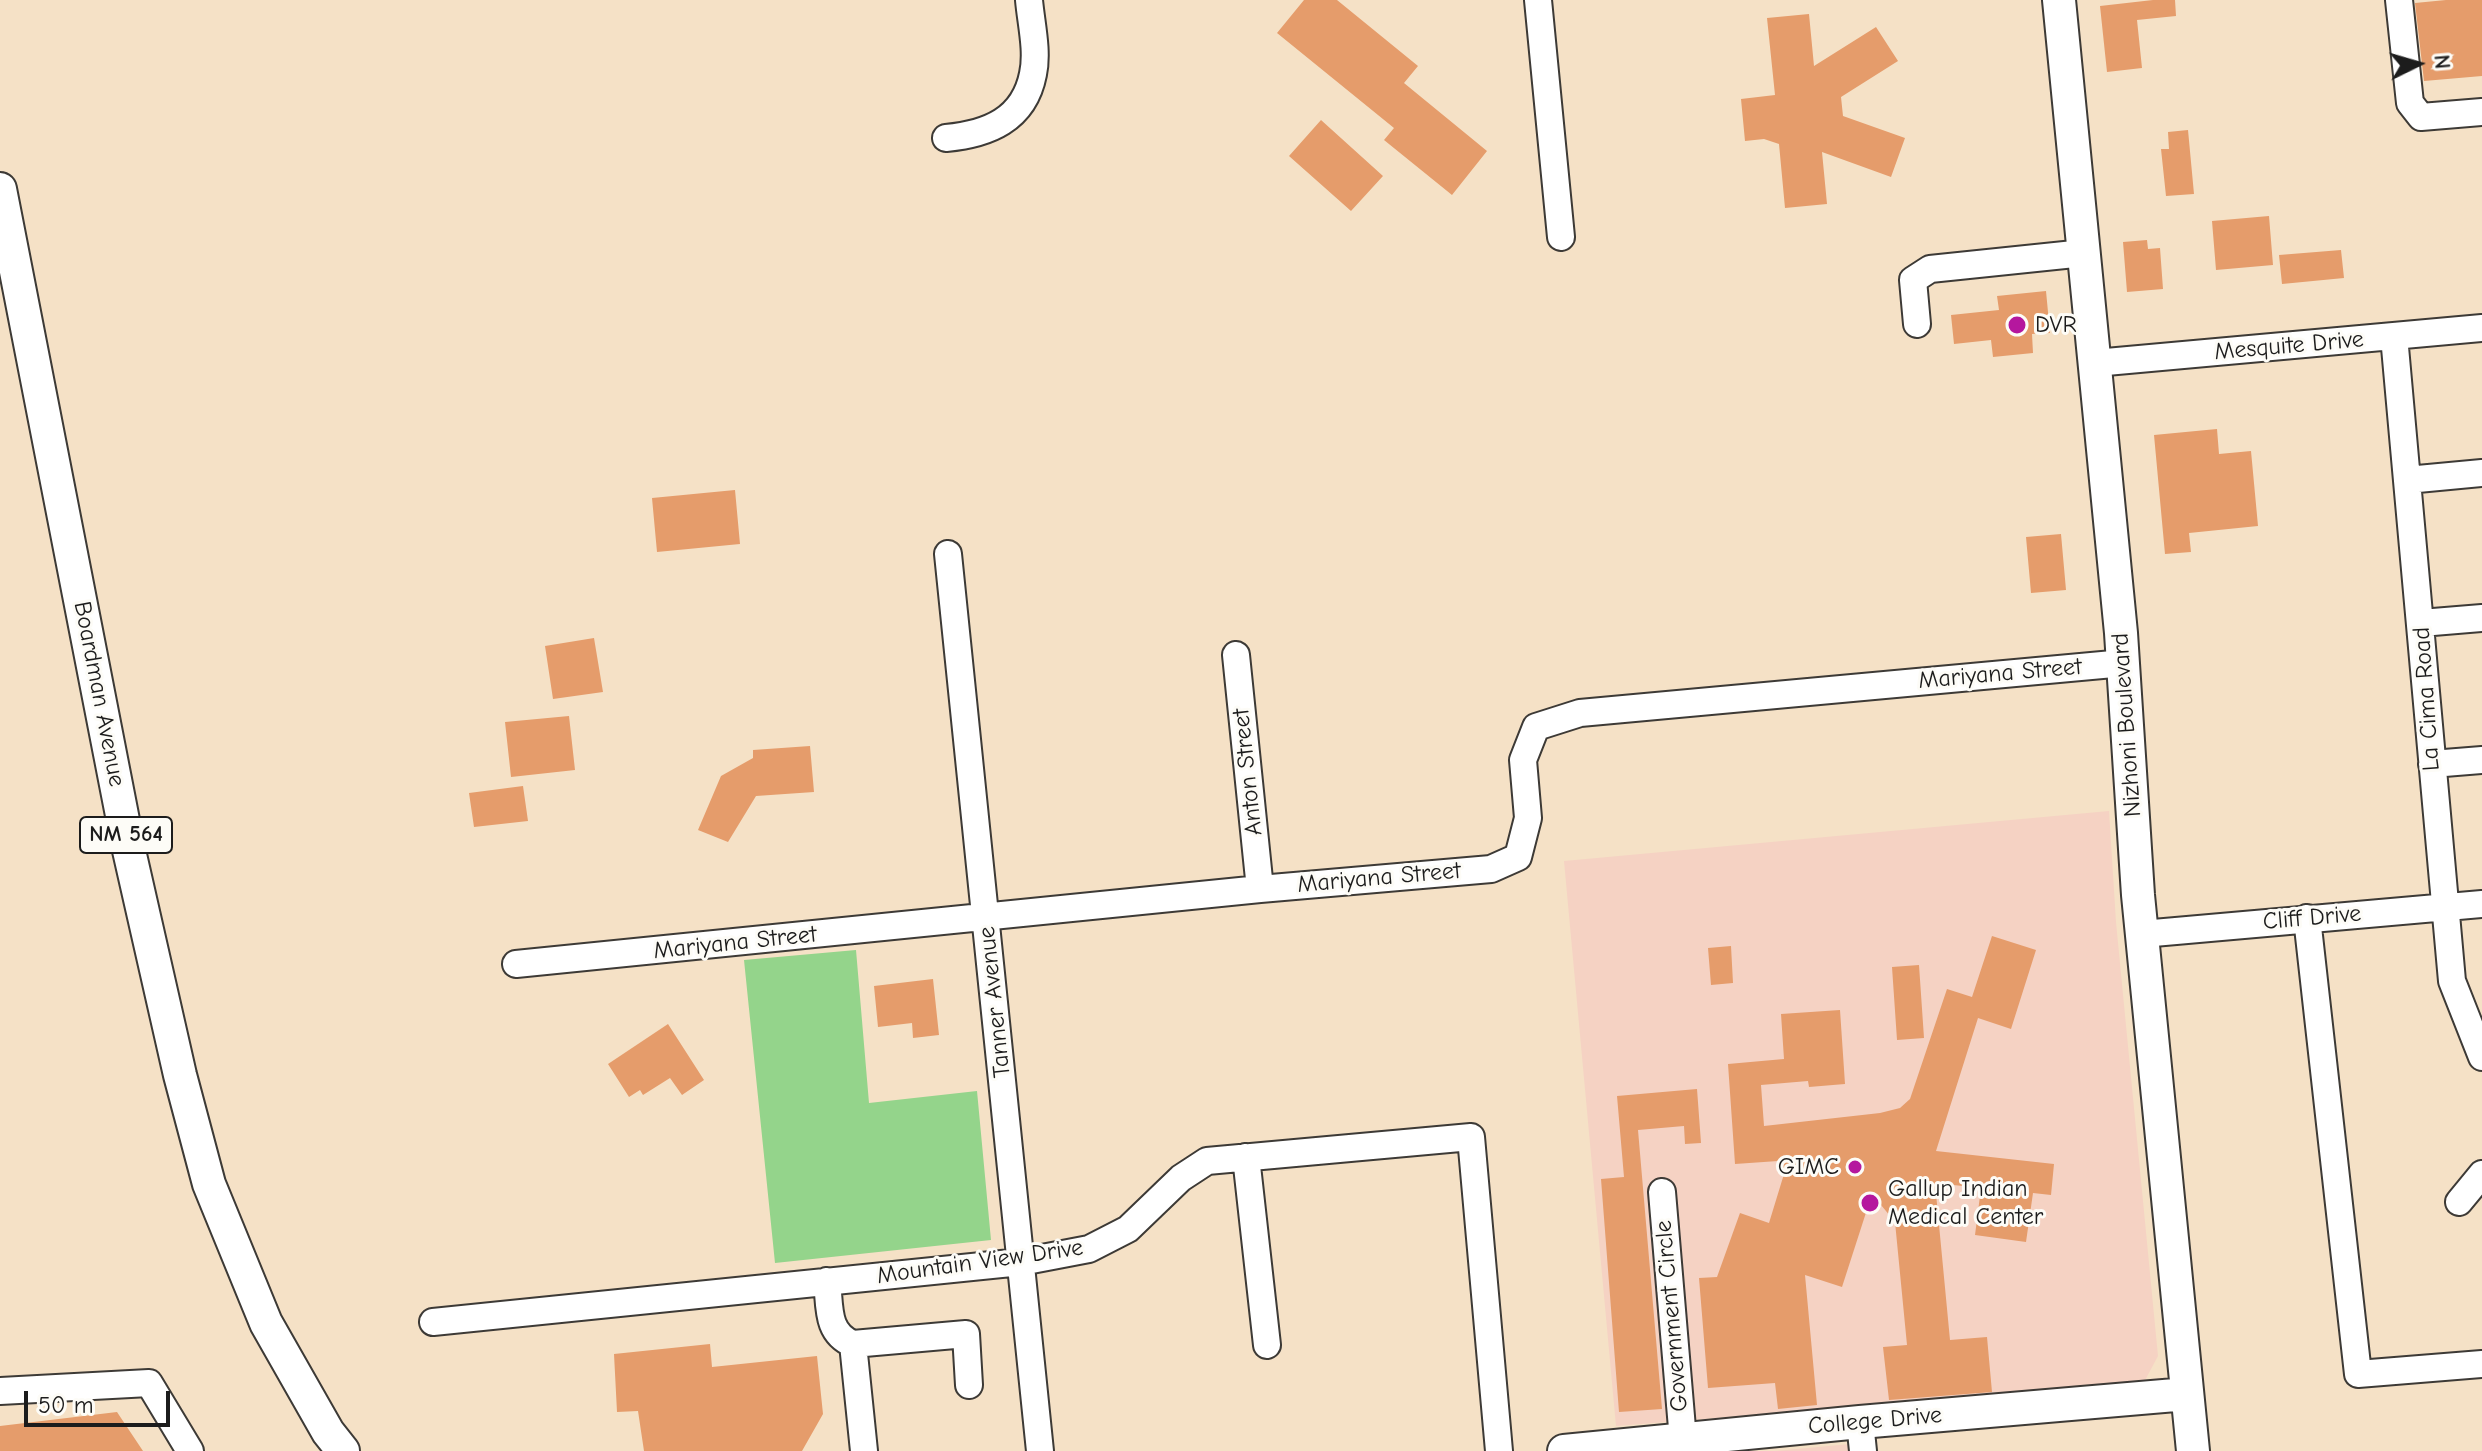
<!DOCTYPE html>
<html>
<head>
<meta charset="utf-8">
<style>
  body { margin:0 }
  #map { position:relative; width:2482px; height:1451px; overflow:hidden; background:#f5e1c6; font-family:"Comic Neue",sans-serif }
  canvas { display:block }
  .north { position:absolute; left:2378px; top:24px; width:80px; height:80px; -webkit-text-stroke:6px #fdfcf7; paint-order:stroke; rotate:85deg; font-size:22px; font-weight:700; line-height:32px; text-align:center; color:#1c1c1c }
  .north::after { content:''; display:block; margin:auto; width:28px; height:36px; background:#1c1c1c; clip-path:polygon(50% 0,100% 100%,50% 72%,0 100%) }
  .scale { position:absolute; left:24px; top:1391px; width:146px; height:36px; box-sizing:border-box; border:4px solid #1c1c1c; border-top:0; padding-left:10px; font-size:24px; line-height:28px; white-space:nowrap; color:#1c1c1c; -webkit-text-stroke:6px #fdfcf7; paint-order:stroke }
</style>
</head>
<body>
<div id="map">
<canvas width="2482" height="1451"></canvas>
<div class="north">N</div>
<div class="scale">50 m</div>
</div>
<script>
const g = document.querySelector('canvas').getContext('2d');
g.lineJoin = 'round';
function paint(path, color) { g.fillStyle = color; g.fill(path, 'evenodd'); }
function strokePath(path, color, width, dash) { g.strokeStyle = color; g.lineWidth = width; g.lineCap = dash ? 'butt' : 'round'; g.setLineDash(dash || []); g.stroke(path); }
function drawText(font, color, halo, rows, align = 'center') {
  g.font = font + ' "Comic Neue",sans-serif'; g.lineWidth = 6; g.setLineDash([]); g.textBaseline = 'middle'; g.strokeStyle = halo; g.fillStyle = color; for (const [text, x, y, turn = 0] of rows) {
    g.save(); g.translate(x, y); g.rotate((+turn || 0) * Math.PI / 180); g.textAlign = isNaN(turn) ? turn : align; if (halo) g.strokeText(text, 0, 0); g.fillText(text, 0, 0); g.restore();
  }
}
paint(new Path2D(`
  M2109 811 2116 922 2158 1356 2143 1384 1616 1426 1564 861Z
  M1850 1444 1851 1451H1775Z`), '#f5d2c3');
paint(new Path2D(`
  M856 950 869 1103 977 1091 991 1240 775 1263 744 960Z`), '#94d48b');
paint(new Path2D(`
  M1304 0H1337L1418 66 1404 83 1487 151 1452 195 1384 140 1394 128 1277 33Z
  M2153 0H2175L2176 16 2137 20 2142 68 2107 72 2100 6Z
  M2446 0H2482V76L2424 81 2415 3Z
  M1809 14 1814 66 1876 27 1898 61 1841 97 1843 116 1905 138 1891 177 1822 152 1827 204 1785 208 1779 144 1764 139 1745 141 1741 99 1775 95 1767 18Z
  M1321 120 1383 176 1351 211 1289 156Z
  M2188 130 2194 194 2166 196 2161 149H2169L2168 132Z
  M2269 216 2273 265 2216 270 2212 221Z
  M2147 240 2148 249 2160 248 2163 289 2127 292 2123 242Z
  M2341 250 2344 278 2282 284 2279 255Z
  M2046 291 2050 333 2032 334 2033 353 1993 357 1991 340 1954 344 1951 315 1999 310 1997 296Z
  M2217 429 2219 454 2251 451 2258 526 2189 533 2191 552 2165 554 2154 435Z
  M735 490 740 544 657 552 652 498Z
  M2061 534 2066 590 2031 593 2026 537Z
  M594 638 603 692 553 699 545 646Z
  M569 716 575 770 511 777 505 722Z
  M810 746 814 792 756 796 728 842 698 830 721 776 753 758V750Z
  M523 786 528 821 474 827 469 793Z
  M1992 936 2036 950 2011 1029 1978 1018 1936 1151 2054 1164 2051 1195 2033 1193 2026 1242 1975 1235 1981 1188 1935 1183 1950 1340 1987 1337 1992 1392 1889 1400 1883 1347 1907 1345 1895 1222 1872 1194 1842 1287 1805 1275 1817 1405 1778 1409 1775 1383 1708 1388 1699 1278 1717 1277 1740 1213 1769 1223 1784 1174 1777 1172 1778 1161 1735 1164 1728 1064 1784 1059 1781 1014 1840 1010 1845 1084 1809 1087 1808 1081 1761 1085 1764 1126 1880 1113 1900 1108 1910 1099 1947 989 1972 997Z
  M1731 946 1733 983 1711 985 1708 948Z
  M1919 965 1924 1038 1897 1040 1892 967Z
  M933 979 939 1035 913 1038 912 1023 878 1027 874 986Z
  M668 1024 704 1080 682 1095 670 1078 643 1095 640 1090 629 1097 608 1064Z
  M1697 1089 1701 1143 1685 1144 1684 1126 1638 1130 1662 1409 1619 1412 1601 1179 1624 1177 1617 1096Z
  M710 1344 712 1367 817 1356 823 1414 802 1451H644L638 1411 617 1412 614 1354Z
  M117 1412 143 1451H0V1426Z`), '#e59c6b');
const minor = new Path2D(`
  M1538 0 1561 237
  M2399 0 2410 103 2421 117 2482 112
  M946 138C988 134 1024 120 1033 74 1038 51 1031 23 1029 0
  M1917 324 1913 280 1930 269 2084 253
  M2394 336 2452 981 2482 1057
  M2095 363 2482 328
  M2407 480 2482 473
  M948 554 1040 1451
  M2421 623 2482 618
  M1236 655 1260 889
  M2432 764 2482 760
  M2307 918 2358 1374 2482 1364
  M2142 934 2482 904
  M516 964 1260 889 1491 869 1518 857 1528 818 1523 760 1536 727 1580 713 2124 663
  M1246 1157 1267 1345
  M1662 1192 1683 1440
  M2459 1202 2482 1174
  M827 1281C830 1307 826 1333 853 1344L966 1334 969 1385
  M433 1322 1021 1262 1089 1249 1128 1229 1181 1178 1207 1161 1471 1137 1499 1451
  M853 1344 864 1451
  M0 1391 149 1383 190 1451
  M1860 1422 1863 1451`);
const major = new Path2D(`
  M2059 0 2121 633 2138 895 2193 1451
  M0 189 128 846 180 1075 209 1184 266 1323 328 1432 343 1451
  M1564 1451 1860 1422 2187 1394`);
strokePath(minor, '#3d3a36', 30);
strokePath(major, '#3d3a36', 36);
strokePath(minor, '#fff', 26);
strokePath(major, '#fff', 32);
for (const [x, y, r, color] of [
  [2017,325,10,"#b5179e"],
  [1855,1167,8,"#b5179e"],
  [1870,1203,10,"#b5179e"]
]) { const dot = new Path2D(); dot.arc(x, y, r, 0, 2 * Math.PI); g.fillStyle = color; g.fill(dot); strokePath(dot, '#fdfcf7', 3); }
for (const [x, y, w] of [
  [126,835,92]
]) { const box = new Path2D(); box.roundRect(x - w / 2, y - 18, w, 36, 6); g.fillStyle = '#fdfcf7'; g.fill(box); strokePath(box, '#1c1c1c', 2); }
drawText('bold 22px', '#1c1c1c', null, [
  ["NM 564",126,835]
]);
drawText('24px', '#1c1c1c', '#fdfcf7', [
  ["DVR",2035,325],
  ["GIMC",1839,1167,"right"],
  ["Gallup Indian",1888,1189],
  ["Medical Center",1888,1217]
], 'left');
drawText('24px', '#1c1c1c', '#fdfcf7', [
  ["Mesquite Drive",2289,346,-5],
  ["Mariyana Street",2000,674,-5],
  ["Boardman Avenue",99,694,79],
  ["La Cima Road",2427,699,-94],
  ["Nizhoni Boulevard",2127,725,-94],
  ["Anton Street",1248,772,-96],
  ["Mariyana Street",1379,878,-5],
  ["Cliff Drive",2312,918,-5],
  ["Mariyana Street",735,943,-6],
  ["Tanner Avenue",995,1002,-96],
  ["Mountain View Drive",980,1262,-8],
  ["Government Circle",1672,1316,-95],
  ["College Drive",1875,1421,-5]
]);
</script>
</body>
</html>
